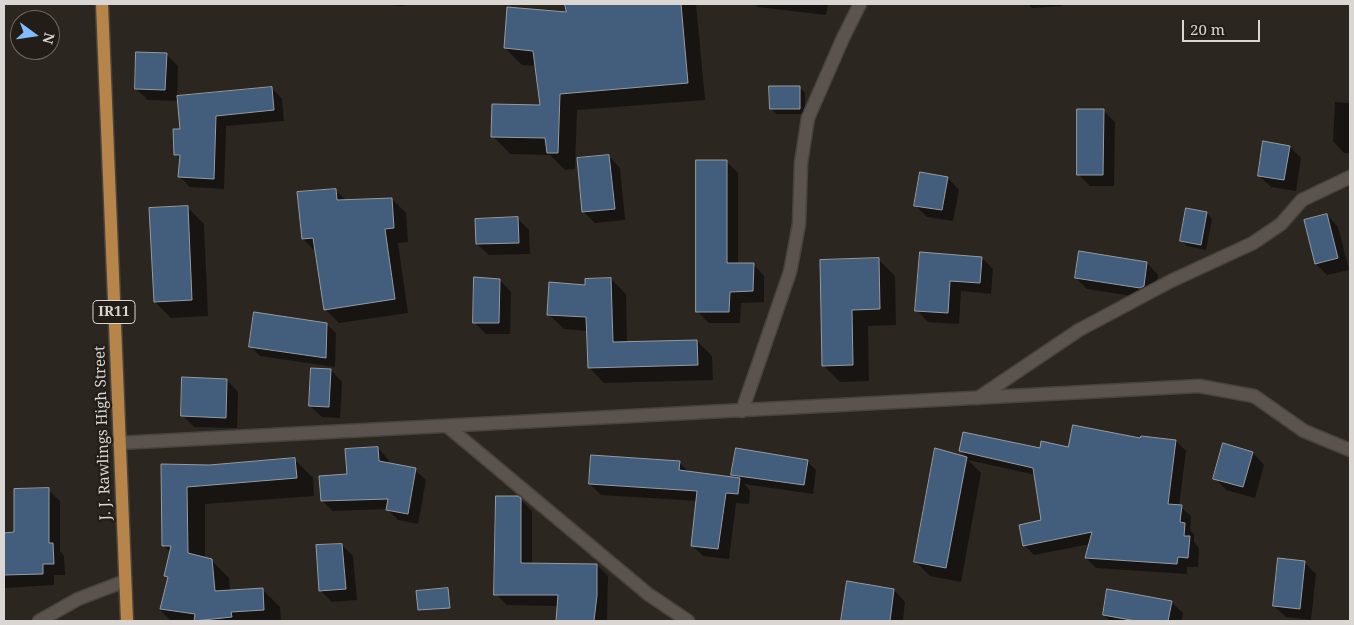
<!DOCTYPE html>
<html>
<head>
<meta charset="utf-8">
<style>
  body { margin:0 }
  #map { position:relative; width:1354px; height:625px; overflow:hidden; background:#2c2621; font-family:"Noto Serif",serif }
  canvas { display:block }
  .frame { position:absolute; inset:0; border:5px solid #dad6d3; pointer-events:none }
  .north { position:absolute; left:10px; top:10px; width:50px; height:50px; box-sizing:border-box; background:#221d17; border:1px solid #6c6762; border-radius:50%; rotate:104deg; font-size:14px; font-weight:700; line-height:20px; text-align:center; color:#dad6d3 }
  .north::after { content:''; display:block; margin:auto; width:18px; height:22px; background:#82bcfa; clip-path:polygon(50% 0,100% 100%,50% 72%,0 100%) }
  .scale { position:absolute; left:1182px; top:20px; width:78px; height:22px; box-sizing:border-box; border:2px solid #dad6d3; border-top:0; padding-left:6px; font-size:15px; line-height:18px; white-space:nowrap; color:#dad6d3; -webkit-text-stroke:4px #221d17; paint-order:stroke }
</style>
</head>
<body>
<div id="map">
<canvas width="1354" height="625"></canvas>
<div class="frame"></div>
<div class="north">N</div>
<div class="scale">20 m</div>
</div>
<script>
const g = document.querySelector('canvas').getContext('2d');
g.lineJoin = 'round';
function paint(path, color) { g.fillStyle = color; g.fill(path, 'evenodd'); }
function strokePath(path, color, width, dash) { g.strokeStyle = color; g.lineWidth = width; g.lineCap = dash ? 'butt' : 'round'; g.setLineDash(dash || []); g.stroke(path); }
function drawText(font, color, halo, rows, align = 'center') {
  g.font = font + ' "Noto Serif",serif'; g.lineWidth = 4.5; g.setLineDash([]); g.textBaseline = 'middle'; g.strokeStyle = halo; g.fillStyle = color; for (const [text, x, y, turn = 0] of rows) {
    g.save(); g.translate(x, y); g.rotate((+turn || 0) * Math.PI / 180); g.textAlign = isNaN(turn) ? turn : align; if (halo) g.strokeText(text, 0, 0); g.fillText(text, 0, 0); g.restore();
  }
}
paint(new Path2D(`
  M376 4H404V6Z
  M566 4H696L705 100 577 110 575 169 565 170 550 155 510 154 493 136 542 107 536 66 522 65 505 48 567 14Z
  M755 4H828L826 15 758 7Z
  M1028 4H1062V6L1032 8Z
  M166 54 178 66 177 97 272 88 282 99 284 121 226 126 224 189 190 187 180 177 181 160 175 154 181 130 179 101 148 100 136 89Z
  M799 87 805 93V114H777L771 109Z
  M1335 102 1350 103V153H1344L1333 141Z
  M1103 110 1115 122 1114 186H1090L1078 174Z
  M1290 147 1301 158 1296 191 1271 187 1259 176Z
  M609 156 620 168 625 220 595 223 583 211Z
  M726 161 738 173V264H753L764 276V302L741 303 740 323H709L697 311Z
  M948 178 959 190 953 221 927 217 915 205Z
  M335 190 347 201 392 199 406 213 408 242 398 243 408 313 339 323 325 309 317 253 303 239 299 194Z
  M187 207 204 224 208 316 171 318 155 302Z
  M1187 210 1207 213 1212 219 1206 250 1187 246 1181 240Z
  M1327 215 1338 227 1349 270 1327 275 1316 264 1305 221Z
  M518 219 529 230 530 254 489 255 477 244Z
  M921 253 982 258 993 269 991 294 961 291 959 324 928 322 917 310Z
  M878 259 895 276 896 325 868 326 869 381 840 382 823 365Z
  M1147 263 1158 275 1155 298 1152 299 1087 289 1076 278Z
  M611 279 626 294 627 343 697 341 712 356 713 380 604 383 589 367 588 331 564 329 548 314 587 286Z
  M500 280 511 292 510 334H486L474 322Z
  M326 324 336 333 335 367 260 356 250 346Z
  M331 370 342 382 340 418 322 417 310 406Z
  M227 380 238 392 237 428 194 427 182 415Z
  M1141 440 1176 441 1186 451 1179 506 1191 516 1190 530 1194 534V542L1199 548 1198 567H1187V574L1096 568 1086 558 1090 544 1034 555 1024 545 1043 521 1036 475 968 460 981 473 961 582 930 576 915 561 936 450 969 459 961 451 1069 449Z
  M1224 445 1253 453 1264 465 1255 498 1226 490 1215 478Z
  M378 448 388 459 389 464 415 470 426 480 418 524 398 520 387 509 333 511 322 501Z
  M295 460 313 478 314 496 205 504V558L211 560 229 578 230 591 262 589 280 607 281 621H171L160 610 169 579 165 576 171 553 163 545 162 465 209 466Z
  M807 461 816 470 813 494 744 484 750 490 749 504 736 503 729 559 703 556 692 545 698 501 601 495 590 484 679 462 690 473 736 479 732 475Z
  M48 490 60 501V551L64 556 65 575H54V585L4 588V534L16 533Z
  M520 499 532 511V564L597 565 608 576 607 621H558L559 606 507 605 496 594Z
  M342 545 353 556 357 600 332 602 320 590Z
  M1304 562 1316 574 1311 620 1286 617 1274 606Z
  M848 583 894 590 905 602 903 621H842Z
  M1171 602 1183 613 1181 621H1110L1104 615Z`), '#0007');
const building = new Path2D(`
  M565 4H681L688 83 560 94 558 153H547L545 138 491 137 492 104 540 105 533 51 504 48 507 7 566 12Z
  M136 52 167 53 165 90 135 89Z
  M769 86H800V109H770Z
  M272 87 274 110 216 116 214 179 178 177 180 155H174L173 129H180L177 96Z
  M1077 109H1104L1103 175H1077Z
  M1263 141 1290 146 1284 180 1258 176Z
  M609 155 615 209 582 212 577 158Z
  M696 160H727V263H754L753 291 730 292 729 312H696Z
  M920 172 948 177 942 210 914 206Z
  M336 189 337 200 392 198 394 228 385 229 395 299 324 310 313 238 302 239 297 192Z
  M188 206 192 300 154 302 149 208Z
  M1186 208 1207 212 1201 245 1180 241Z
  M1327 214 1338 258 1315 264 1304 220Z
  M518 217 519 243 476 244 475 219Z
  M1079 251 1147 262 1144 286 1140 288 1075 278Z
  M920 252 982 257 980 283 950 281 948 313 915 311Z
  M879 258 880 309 852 310 853 365 822 366 820 260Z
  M474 277 500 279 499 323H473Z
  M611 278 613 342 697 340 698 365 588 368 586 317 547 315 549 282 585 285V279Z
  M254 312 327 323 326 358 249 347Z
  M311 368 331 369 329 407 309 406Z
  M182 377 227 379 226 418 181 416Z
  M1073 425 1140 438 1141 436 1176 440 1168 504 1182 505 1180 522 1185 523 1184 536H1190L1188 558 1178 557 1177 564 1085 558 1092 532 1023 546 1019 525 1041 520 1033 468 959 451 963 432 1040 448 1041 441 1068 447Z
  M1223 443 1253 452 1243 487 1213 479Z
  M378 447 379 461 416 468 408 514 386 510 388 499 321 501 319 476 347 474 345 449Z
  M736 448 808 460 804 485 731 475Z
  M935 448 967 457 946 568 914 562Z
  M591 455 680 461 679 470 740 478 738 494 726 493 718 549 691 546 697 491 589 484Z
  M295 458 297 478 187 487 188 553 212 559 215 591 263 588 264 610 231 612 232 617 194 621 195 614 160 609 168 577 164 576 171 546H162L161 464 209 465Z
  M49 488V543H53L54 564H43V574L4 575V533L14 532V489Z
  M496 496H518L521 498V563L597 564V595L594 621H556L558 595H494Z
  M342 544 346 589 319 591 316 545Z
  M1278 558 1305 561 1300 609 1273 606Z
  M847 581 894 589 890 621H841Z
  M448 588 450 608 418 610 416 591Z
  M1107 589 1172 601 1168 621H1136L1103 615Z`);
paint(building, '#425e7c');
strokePath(building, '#959ba2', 1);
const street = new Path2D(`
  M978 398 1079 330 1171 281 1253 243 1281 224 1302 200 1350 177
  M742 411 790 272 799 224 801 163 808 118 843 38 860 4
  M447 426 648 594 688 621
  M119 443 1199 386 1254 396 1304 431 1350 450
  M39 621 78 599 125 581`);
const primary = new Path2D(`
  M102 4 127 621`);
strokePath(street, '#47433e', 15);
strokePath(primary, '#47433e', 15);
strokePath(street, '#5b544e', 12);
strokePath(primary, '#b7844a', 12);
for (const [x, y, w] of [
  [114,312,42]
]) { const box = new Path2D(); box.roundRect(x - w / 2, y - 11.5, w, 23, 4); g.fillStyle = '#221d17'; g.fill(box); strokePath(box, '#dad6d3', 1); }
drawText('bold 14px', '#dad6d3', null, [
  ["IR11",114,312]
]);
drawText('15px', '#dad6d3', '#221d17', [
  ["J. J. Rawlings High Street",103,433,-92]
]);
</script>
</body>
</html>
